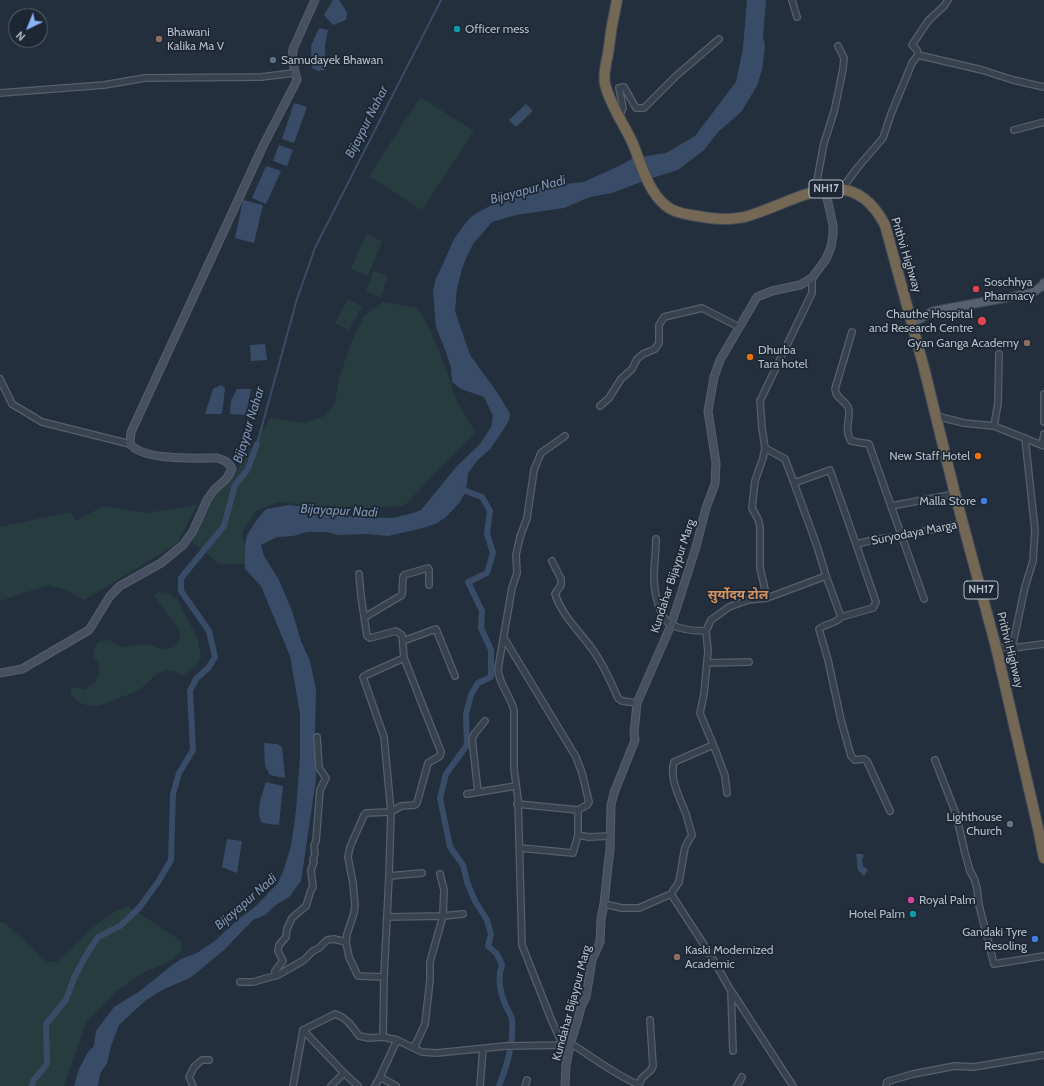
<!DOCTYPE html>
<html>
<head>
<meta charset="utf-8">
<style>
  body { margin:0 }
  #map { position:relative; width:1044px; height:1086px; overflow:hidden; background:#242f3e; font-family:Cabin,sans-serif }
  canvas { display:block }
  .north { position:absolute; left:8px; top:8px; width:40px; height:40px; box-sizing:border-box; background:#1d2633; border:1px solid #59626f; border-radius:50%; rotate:223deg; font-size:11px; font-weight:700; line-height:16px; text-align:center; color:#b4bcc9 }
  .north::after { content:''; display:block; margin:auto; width:14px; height:18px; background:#8ab4f8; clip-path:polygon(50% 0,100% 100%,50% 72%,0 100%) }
</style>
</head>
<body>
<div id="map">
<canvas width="1044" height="1086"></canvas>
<div class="north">N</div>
</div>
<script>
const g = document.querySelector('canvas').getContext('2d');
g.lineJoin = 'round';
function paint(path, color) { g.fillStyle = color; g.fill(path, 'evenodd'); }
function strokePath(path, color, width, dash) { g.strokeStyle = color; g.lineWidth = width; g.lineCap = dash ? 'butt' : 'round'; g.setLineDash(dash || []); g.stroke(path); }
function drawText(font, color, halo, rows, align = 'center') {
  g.font = font + ' Cabin,"Noto Sans Devanagari",sans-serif'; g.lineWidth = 3.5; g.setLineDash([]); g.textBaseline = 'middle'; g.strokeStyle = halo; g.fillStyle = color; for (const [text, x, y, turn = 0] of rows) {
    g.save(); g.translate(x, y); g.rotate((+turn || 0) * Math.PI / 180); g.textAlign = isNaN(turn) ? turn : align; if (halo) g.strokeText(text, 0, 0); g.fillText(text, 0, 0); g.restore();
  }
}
paint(new Path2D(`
  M420 97 474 131 422 210 369 176Z
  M366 234 382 241 368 276 351 269Z
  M373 271 388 276 381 297 366 292Z
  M348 299 362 307 349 330 335 323Z
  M383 302 418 308 430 329 446 368 456 399 475 432 404 506 343 509 278 502 256 511 242 533 248 564H220L192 542 203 514 212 501 222 487 235 473 271 417 304 423 325 416 335 403 339 378 351 343 364 316Z
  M197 505 177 544 84 600 69 591 49 585 0 601V527L70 512 76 521 103 506 146 513Z
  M159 592 169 593 177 599 197 637 201 657 197 665 184 676C177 672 172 669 164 671 153 674 148 684 139 690 135 692 100 706 96 706 85 707 71 700 70 689L74 687 84 690 96 682C97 678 100 673 99 669 99 655 86 660 99 641L109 640 121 647 147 644 161 649 172 648 176 645 180 637 178 627 157 600 155 595Z
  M128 906 181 941V952L172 960 143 973 116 991 86 1023 64 1086H0V922L5 923 47 962H57C75 944 105 913 128 906Z`), '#263c3f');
paint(new Path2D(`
  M333 0H339L347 12 346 20 333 25 324 15Z
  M747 0H766L763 36 765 47 762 70 757 86 741 112 718 132 704 150 678 170 649 179 612 193 590 197 564 208 516 215 492 222 473 244 466 258 462 269 457 288 455 311 470 355 499 395 510 414 509 420 504 429 490 449 477 461 468 473 466 491 460 502 445 518 435 524 423 528 388 536 367 534 338 535 326 532H307L293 536 277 537 261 545 264 556 279 580 292 611 301 641 310 661 316 690 315 731 316 779 301 881 289 897 276 905 265 915 253 920 224 950 190 978 164 989 146 1000 119 1025 111 1046 107 1063 100 1074 98 1086H74L79 1069 88 1052 94 1046 96 1031 114 1007 140 991 171 966 181 959 197 953 216 940 236 921 256 906 278 883 284 869 291 846 296 811 300 758V714L290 656 261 586 245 569V545L247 535 256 521 266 509 290 505 328 510 340 515 360 517 392 518 410 514 421 510 457 466 480 444 491 427 493 416 484 397 461 389 452 382 451 368 446 352 436 327 433 290 436 278 443 264 454 239 464 225 472 216 495 203 544 186 584 182 621 165 633 158 666 153 695 136 736 82 743 48Z
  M319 28 328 30 325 45V70L318 71 312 68 311 46Z
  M294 103 307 107 294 143 282 139Z
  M526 104 533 111 516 127 509 120Z
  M279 145 293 150 287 166 273 161Z
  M266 166 281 171 266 204 252 198Z
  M243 200 263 205 254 243 235 238Z
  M265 344 267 360 251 361 250 345Z
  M221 385 225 388 222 414H205L213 389Z
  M237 389H251L246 415 230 414 231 401Z
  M264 743 277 744 282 747 285 778 270 775 265 766Z
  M266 782 283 786 279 825 262 823C255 811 262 795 266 782Z
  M227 839 242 841 237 873 222 867Z
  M856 854H862L864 856 862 859 863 866 868 870 864 876 858 870Z`), '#394c67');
strokePath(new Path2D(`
  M257 444 297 299 315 248 441 0`), '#394c67', 2);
strokePath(new Path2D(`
  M461 488V489L482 497 490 511 487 534 493 553 487 573 468 582 482 611 481 628 491 650V677L478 683 471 695 466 714 467 745 446 774 440 798 450 847 463 865 467 882 475 901 487 920 491 934 488 946 497 954 502 965C497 979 500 993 506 1006 508 1011 512 1016 512 1020 514 1043 507 1066 499 1086
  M32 1086 33 1081 47 1064 46 1024 66 1000 74 978 85 957 98 937 120 926 139 908 158 882 171 860 173 794 179 773 193 750 190 691 196 679 209 667 215 657 209 631 181 591V578L224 526 235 485 248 469 257 444`), '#394c67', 6);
const street = new Path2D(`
  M792 0 797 17
  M918 55 917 50 912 45 928 21 944 6 948 0
  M0 93 104 85 145 78 261 77 294 73
  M619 117 623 108 619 88 624 87 636 108H644L676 76 719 39
  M1014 130 1044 122
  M841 190 858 167 883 138 891 114 912 63 918 55 982 70 1013 80 1044 87
  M815 191 824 143 834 112 843 69 844 58 838 46
  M852 332 835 389C836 399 844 399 848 407 852 417 843 429 851 441L869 444 924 599
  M0 379 12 404 42 422 130 444
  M1044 394V422
  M600 406 609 398 621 379 632 369 637 359 643 354 655 349 659 343V325L664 317 702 308 739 327
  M936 416 964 423 994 426 1044 446
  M994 426 998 403 999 354
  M565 436 541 453 534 470 527 518 520 537 516 555 517 573 512 588 498 669C499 685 510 695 514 710V769L518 799 522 945 551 1019 560 1039 570 1045
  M1042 445 1044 434
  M765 448 763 458 755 481 752 508 758 519 760 527V568L767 598
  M794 483 785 459 765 448 762 428 760 401 812 293V278
  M891 506 955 494
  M656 539C656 552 654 565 654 577 654 590 659 620 672 625 682 630 695 631 706 631
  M552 561 561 579V585L555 594C562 615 577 629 590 646 602 662 610 680 618 698L622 701 637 703
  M359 574 361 596 367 636 370 638 396 631 402 635 404 658 441 752 440 756 428 763 417 803 415 805 401 806 391 812 366 813 364 815 350 847 348 857 353 883 355 906 354 913 347 934 346 942 349 957 358 976 384 977
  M826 576 817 546 794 483 830 470 856 544
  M365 617 402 595 403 577 404 575 428 568 429 570V585
  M841 617C836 624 826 623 819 629L828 660 841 720 851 756 855 760 864 759 867 761 890 811
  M504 638 576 757 582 773 589 802 587 805 578 810V835L573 853 520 848
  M403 641 436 629 455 676
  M996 647 1012 648 1044 644
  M1012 648 1025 587 1033 561 1035 530 1025 438
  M707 663 749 662
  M935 760 956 814 965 853 970 871 974 878 977 888 979 905 994 964 1044 956
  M478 792 472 739 475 733 485 721
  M727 793 725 776 717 754 700 713 704 694 708 651 706 631 711 620 729 607 748 600 767 598 826 576 841 617 873 608 876 602 856 544 878 539 902 536 964 523
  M467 794 516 786
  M517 804 578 810
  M578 835 589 837 610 836
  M389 876 422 873
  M671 894 679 882 685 847 692 835C690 828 688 821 686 814 680 798 669 779 674 762L713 745
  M604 904 622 908H639L671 894 710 954 731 991 733 1051
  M387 917 443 916 463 914
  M275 976V971L283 961 278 951 279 945 286 937 287 929 292 918 306 906 311 890 313 887 311 870 314 862 313 860 315 854 314 846 316 841 320 790 326 778 319 768 317 737
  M240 982H253L278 975 304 960 313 951 319 948 327 940 334 939 346 942
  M732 992 793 1086
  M303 1030 335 1014C347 1018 352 1026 359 1036L369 1038 383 1037 397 1040 422 1052 437 1053 506 1046 570 1045 575 1046C587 1054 628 1083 639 1084L642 1078 651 1070 653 1066 650 1020
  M303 1030 344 1073 358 1086
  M383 1037 384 977 389 876 391 812 384 737 363 677 366 675 404 658
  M414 1048 425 1024 430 980V962L443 916 444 890 440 874
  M380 1077 396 1086
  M193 1086 189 1077 194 1067 202 1060H209
  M293 1086 303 1030
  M331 1086 344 1073
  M375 1086 380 1077 397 1040
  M480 1086 483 1049
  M525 1086 527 1080
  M737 1086 742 1077
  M886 1086 887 1082 889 1081 913 1074 955 1066 974 1067 1044 1055`);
const secondary = new Path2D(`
  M0 673 22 669 89 630 110 596 120 586 161 563 183 545 193 531 207 500 214 490 227 478 232 469C229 462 224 460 217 458 196 458 144 461 130 444L131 432 263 146 297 80 292 59 293 49 315 0
  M565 1086 566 1065 570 1045 578 1019 581 1007 586 997 592 960 600 942 601 919 604 904 608 866 610 850 611 805 614 793 635 740 634 733 637 703 671 625 696 547 706 508 715 484 716 463 708 411 714 377 720 360 757 297 772 291 800 285 812 278 826 259 831 247 833 235V225L825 189`);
const primary = new Path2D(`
  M912 323 934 311 1032 293 1042 286 1044 283`);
const highway = new Path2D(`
  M617 0C613 18 610 36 608 54 606 63 603 74 605 84 610 105 624 124 633 144 641 164 648 191 665 205 674 213 686 214 697 216 713 219 731 221 748 216 798 201 851 159 885 225L924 368 955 494 996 647 1038 828 1044 858`);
strokePath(street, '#565f6c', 8);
strokePath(secondary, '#565f6c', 9);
strokePath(primary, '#414a57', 10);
strokePath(highway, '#434c59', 12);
strokePath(street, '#38414e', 5.5);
strokePath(secondary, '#465061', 7);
strokePath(primary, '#56606e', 8);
strokePath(highway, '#746855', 10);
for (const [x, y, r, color] of [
  [457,29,4,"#0f9aa8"],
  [159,39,4,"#8d6e63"],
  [273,60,4,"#5c6f8a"],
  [976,289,4,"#e0444e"],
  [982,321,5,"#e0444e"],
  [1027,343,4,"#8d6e63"],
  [750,357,4,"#e8710a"],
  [978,456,4,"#e8710a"],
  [984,501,4,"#3f7fe0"],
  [1010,824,4,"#6b7280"],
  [911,900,4,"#d1479c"],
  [913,914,4,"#0f9aa8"],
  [1035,939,4,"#3f7fe0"],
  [677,957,4,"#8d6e63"]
]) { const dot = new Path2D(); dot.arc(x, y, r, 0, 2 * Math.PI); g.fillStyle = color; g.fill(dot); strokePath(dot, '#1d2633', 1.5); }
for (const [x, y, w] of [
  [826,189,34],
  [981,590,34]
]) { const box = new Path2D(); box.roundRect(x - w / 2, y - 9, w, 18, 3); g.fillStyle = '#1d2633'; g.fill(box); strokePath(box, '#b4bcc9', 1); }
drawText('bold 11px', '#b4bcc9', null, [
  ["NH17",826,189],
  ["NH17",981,590]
]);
drawText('12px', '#b4bcc9', '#1d2633', [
  ["Officer mess",465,29],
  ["Bhawani",167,32],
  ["Kalika Ma V",167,46],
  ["Samudayek Bhawan",281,60],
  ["Soschhya",984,282],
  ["Pharmacy",984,296],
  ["Chauthe Hospital",973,314,"right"],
  ["and Research Centre",973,328,"right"],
  ["Gyan Ganga Academy",1019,343,"right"],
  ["Dhurba",758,350],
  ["Tara hotel",758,364],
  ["New Staff Hotel",970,456,"right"],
  ["Malla Store",976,501,"right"],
  ["Lighthouse",1002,817,"right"],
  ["Church",1002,831,"right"],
  ["Royal Palm",919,900],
  ["Hotel Palm",905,914,"right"],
  ["Gandaki Tyre",1027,932,"right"],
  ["Resoling",1027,946,"right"],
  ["Kaski Modernized",685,950],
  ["Academic",685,964]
], 'left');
drawText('12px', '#b4bcc9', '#1d2633', [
  ["Prithvi Highway",906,255,73],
  ["Suryodaya Marga",914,533,-11],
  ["Kundahar Bijaypur Marg",673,576,-72],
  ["Prithvi Highway",1010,650,76],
  ["Kundahar Bijaypur Marg",572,1003,-75]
]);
drawText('italic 13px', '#7c92b1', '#1d2633', [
  ["Bijaypur Nahar",367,122,-63],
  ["Bijayapur Nadi",528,190,-15],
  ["Bijaypur Nahar",249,425,-73],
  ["Bijayapur Nadi",339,511,3],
  ["Bijayapur Nadi",246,902,-41]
]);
drawText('bold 13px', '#d59563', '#1d2633', [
  ["सुर्योदय टोल",738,595]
]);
</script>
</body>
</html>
